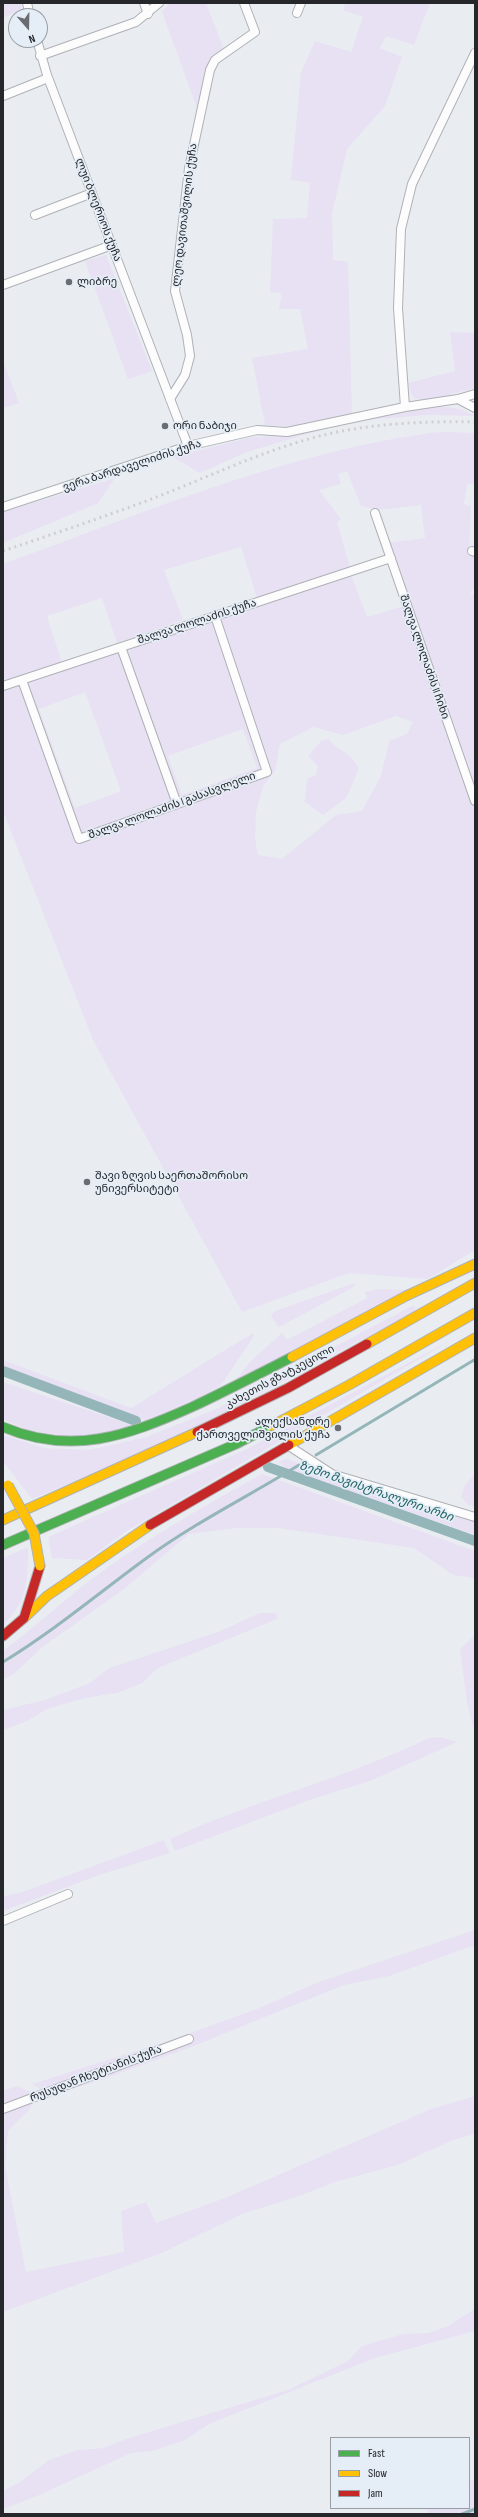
<!DOCTYPE html>
<html>
<head>
<meta charset="utf-8">
<style>
  body { margin:0 }
  #map { position:relative; width:478px; height:2517px; overflow:hidden; background:#e9edf2; font-family:"Sofia Sans Condensed",sans-serif }
  canvas { display:block }
  .frame { position:absolute; inset:0; border:4px solid #25272b; pointer-events:none }
  .legend { position:absolute; left:330px; top:2437px; width:140px; height:72px; box-sizing:border-box; background:#e5edf6; border:1px solid #989ea5; margin:0; padding:5px 7px; list-style:none; font-size:12px; color:#25272b }
  .legend li { display:flex; align-items:center; gap:8px; height:20px }
  .legend b { width:20px; border:1px solid #989ea5 }
  .north { position:absolute; left:8px; top:8px; width:40px; height:40px; box-sizing:border-box; background:#e5edf6; border:1px solid #989ea5; border-radius:50%; rotate:160deg; font-size:11px; font-weight:700; line-height:16px; text-align:center; color:#25272b }
  .north::after { content:''; display:block; margin:auto; width:14px; height:18px; background:#6a6c71; clip-path:polygon(50% 0,100% 100%,50% 72%,0 100%) }
</style>
</head>
<body>
<div id="map">
<canvas width="478" height="2517"></canvas>
<div class="frame"></div>
<ul class="legend">
<li><b style="height:5px;background:#4caf50"></b>Fast</li>
<li><b style="height:5px;background:#ffc107"></b>Slow</li>
<li><b style="height:5px;background:#c62828"></b>Jam</li>
</ul>
<div class="north">N</div>
</div>
<script>
const g = document.querySelector('canvas').getContext('2d');
g.lineJoin = 'round';
function paint(path, color) { g.fillStyle = color; g.fill(path, 'evenodd'); }
function strokePath(path, color, width, dash) { g.strokeStyle = color; g.lineWidth = width; g.lineCap = dash ? 'butt' : 'round'; g.setLineDash(dash || []); g.stroke(path); }
function drawText(font, color, halo, rows, align = 'center') {
  g.font = font + ' "Sofia Sans Condensed","Noto Sans Georgian",sans-serif'; g.lineWidth = 3.5; g.setLineDash([]); g.textBaseline = 'middle'; g.strokeStyle = halo; g.fillStyle = color; for (const [text, x, y, turn = 0] of rows) {
    g.save(); g.translate(x, y); g.rotate((+turn || 0) * Math.PI / 180); g.textAlign = isNaN(turn) ? turn : align; if (halo) g.strokeText(text, 0, 0); g.fillText(text, 0, 0); g.restore();
  }
}
paint(new Path2D(`
  M3 3H21V10L3 18Z
  M170 3H206L224 49C204 57 202 89 197 108L162 12Z
  M346 3H430L414 45 386 36 380 48 402 57 385 106 347 149 332 214 333 260 348 262 352 414 293 426 265 425 252 358 308 349 300 309H279L282 293 270 292 273 219 307 218 310 183 291 180 301 72 315 41 351 52 363 17 343 10Z
  M106 255 152 371 128 379 85 261Z
  M450 332 475 333V388L430 400 415 399 411 394 408 383 455 371Z
  M3 361 19 403 3 408Z
  M432 405 460 409 475 416 427 415 365 420Z
  M327 428 247 452 200 473 173 457 252 437 287 436Z
  M475 433V484H467L464 504 471 506 469 553 475 554V586L470 594 475 595V794L388 543 425 538 421 505 379 510 361 506 347 471 338 474 341 484 319 490 341 519 337 522 350 567 257 598 241 547 164 570 183 620 117 643 102 598 47 616 62 663 3 683V564C141 514 278 455 424 434 440 431 458 433 475 433Z
  M115 478 98 503 3 543V512Z
  M351 575 367 617 404 606 454 757 475 808V1250L428 1279 349 1273 242 1312 93 1040 3 811V688L21 682 78 841 270 773 218 618ZM396 716 413 722 407 734 389 741 381 776 362 811 336 815 282 859 258 855 255 839 256 812 263 786 275 771 280 744 313 727 343 735Z
  M214 619 262 770 178 800 123 648ZM243 729 257 768 182 795 168 756Z
  M120 650 173 802 80 835 26 682ZM85 692 121 791 75 808 39 709Z
  M328 739C340 752 351 752 359 769L346 798 323 815 305 802 307 779 316 775 318 766 308 756 321 741Z
  M355 1283 352 1288 283 1325 278 1327 271 1316 275 1311Z
  M379 1289 408 1290 232 1384 251 1361 282 1333 287 1340 367 1298 365 1292Z
  M414 1305 416 1311 214 1418 121 1462 32 1499 3 1461V1435L44 1448 89 1450 146 1437 214 1410Z
  M253 1333 254 1336 221 1385 195 1399 145 1420 3 1368V1360L131 1408Z
  M455 1338 125 1532 87 1560 52 1558 48 1537 247 1449Z
  M3 1382 132 1425C89 1439 44 1441 3 1419Z
  M286 1459 475 1522V1535L289 1470 278 1462Z
  M262 1474 475 1551V1578L453 1575 414 1548 278 1528H236L189 1534 124 1589 41 1648 15 1673 3 1680V1651C39 1624 71 1593 108 1567 157 1533 209 1503 262 1474Z
  M475 1474V1507L467 1504 461 1496 465 1485Z
  M28 1547C28 1580 28 1601 3 1625V1558Z
  M260 1613H276L277 1619 158 1668 142 1683 117 1693 85 1698 47 1709 27 1721 3 1730V1710L45 1700 90 1683 109 1668 218 1632Z
  M475 1635V1735L467 1702 460 1649Z
  M440 1737 457 1742 370 1781 312 1799 175 1851 170 1839C255 1800 346 1778 429 1738Z
  M164 1840 170 1853 99 1875 3 1911 4 1896 20 1893Z
  M475 1930V1945L389 1976 344 1985 191 2047 98 2081 51 2095 32 2084 171 2040 257 2009 316 1983Z
  M17 2086 38 2095 29 2110 8 2131 5 2166 26 2272 124 2252 121 2211 146 2202 156 2223 225 2198 431 2109 475 2096V2134L453 2140 400 2164 335 2182 299 2196 242 2214 164 2252 3 2312V2091Z
  M475 2309V2331L375 2358 209 2424 185 2440 152 2451 131 2453 37 2496 3 2509V2491L20 2482 49 2460 78 2450 104 2448 129 2438 288 2390 348 2361 362 2346 403 2334 429 2333 448 2326Z
  M472 2480 475 2481V2514H426L429 2508H469V2481Z`), '#e8e0f3');
strokePath(new Path2D(`
  M316 1455 474 1360
  M3 1662C54 1631 100 1592 148 1557 196 1522 249 1496 299 1465
  M462 2514 475 2509`), '#94b6b9', 3);
strokePath(new Path2D(`
  M3 1371 136 1421
  M268 1467 475 1541`), '#94b6b9', 10);
const street = new Path2D(`
  M27 3 30 16
  M144 3 148 14
  M297 13 301 3
  M37 40 47 75 188 446
  M40 56 136 22 159 3
  M3 96 48 78
  M35 215 92 193
  M3 285 112 245
  M170 399 185 375 190 356 187 335 175 291 189 168 210 70 215 60 255 32 244 3
  M458 399 475 408
  M405 407 398 308 401 229 412 184 475 53
  M3 507 188 446 257 430 287 432 405 407 458 399 475 394
  M375 513 475 801
  M472 551 475 552
  M121 647 177 804
  M22 680 79 839 267 772 215 616
  M3 686 391 558
  M289 1446 332 1474 475 1517
  M3 1921 68 1894
  M3 2109 189 2039`);
const fast = new Path2D(`
  M3 1427C72 1456 127 1436 192 1407 226 1391 259 1374 292 1357
  M3 1545 236 1444 271 1426`);
const slow = new Path2D(`
  M367 1344 475 1283
  M292 1357 406 1296 475 1264
  M271 1426 349 1385 475 1313
  M289 1445 475 1338
  M3 1520 197 1432
  M24 1618 47 1596 150 1525`);
const jam = new Path2D(`
  M197 1432 288 1388 367 1344
  M150 1525 289 1445
  M3 1636 24 1618 40 1566`);
strokePath(street, '#aeb1b5', 10);
strokePath(fast, '#aeb1b5', 11);
strokePath(slow, '#aeb1b5', 11);
strokePath(jam, '#aeb1b5', 11);
strokePath(street, '#fcfcfd', 8);
strokePath(fast, '#4caf50', 9);
strokePath(slow, '#ffc107', 9);
strokePath(jam, '#c62828', 9);
strokePath(new Path2D(`
  M3 551C53 534 104 517 154 498 211 476 268 448 328 434 376 423 426 421 475 422`), '#cecfd1', 3, [2, 4]);
const slowBridge = new Path2D(`
  M8 1485 34 1533 40 1566`);
strokePath(slowBridge, '#aeb1b5', 11, []);
strokePath(slowBridge, '#ffc107', 9);
for (const [x, y, r, color] of [
  [69,282,4,"#6a6c71"],
  [165,426,4,"#6a6c71"],
  [87,1182,4,"#6a6c71"],
  [338,1428,4,"#6a6c71"]
]) { const dot = new Path2D(); dot.arc(x, y, r, 0, 2 * Math.PI); g.fillStyle = color; g.fill(dot); strokePath(dot, '#e5edf6', 1.5); }
drawText('11px', '#25272b', '#e5edf6', [
  ["ლუი ბლერიოს ქუჩა",98,210,69],
  ["ლეო დავითაშვილის ქუჩა",185,215,-83],
  ["ვერა ბარდაველიძის ქუჩა",132,466,-18],
  ["შალვა ლოლაძის ქუჩა",197,622,-18],
  ["შალვა ლოლაძის II ჩიხი",424,657,71],
  ["შალვა ლოლაძის I გასასვლელი",172,806,-20],
  ["კახეთის გზატკეცილი",280,1377,-28],
  ["რუსუდან ჩხეტიანის ქუჩა",96,2074,-21]
]);
drawText('11px', '#25272b', '#e5edf6', [
  ["ლიბრე",77,282],
  ["ორი ნაბიჯი",173,426],
  ["შავი ზღვის საერთაშორისო",95,1176],
  ["უნივერსიტეტი",95,1189],
  ["ალექსანდრე",330,1422,"right"],
  ["ქართველიშვილის ქუჩა",330,1435,"right"]
], 'left');
drawText('italic 12px', '#1f6264', '#e5edf6', [
  ["ზემო მაგისტრალური არხი",376,1492,19]
]);
</script>
</body>
</html>
